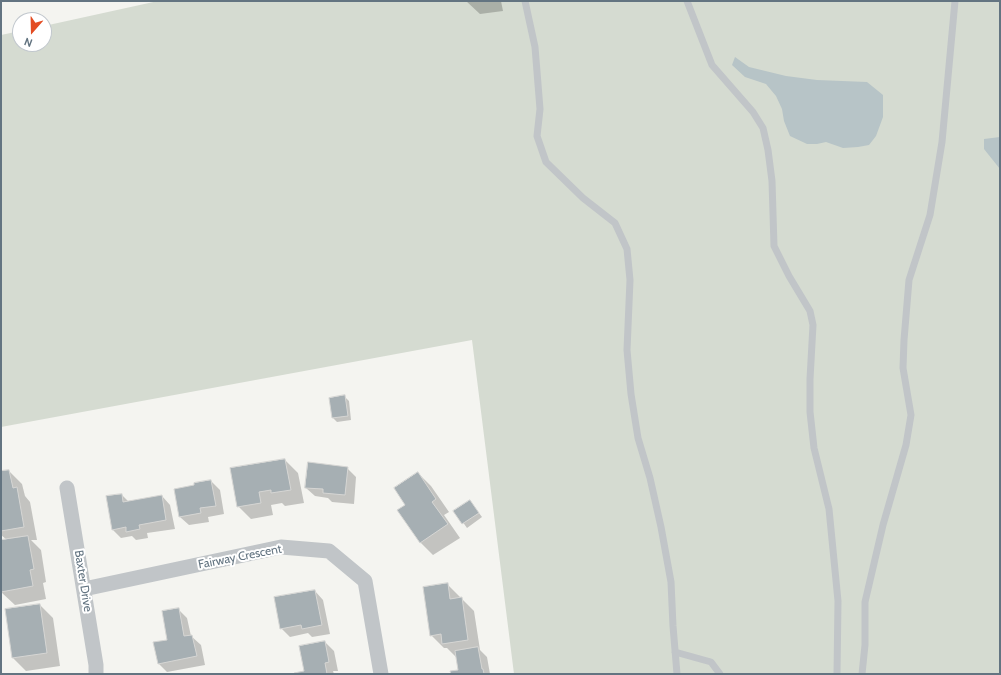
<!DOCTYPE html>
<html>
<head>
<meta charset="utf-8">
<style>
  body { margin:0 }
  #map { position:relative; width:1001px; height:675px; overflow:hidden; background:#f4f4f0; font-family:Cabin,sans-serif }
  canvas { display:block }
  .frame { position:absolute; inset:0; border:2px solid #637481; pointer-events:none }
  .north { position:absolute; left:12px; top:12px; width:40px; height:40px; box-sizing:border-box; background:#fff; border:1px solid #c1c7cd; border-radius:50%; rotate:200deg; font-size:11px; font-weight:700; line-height:16px; text-align:center; color:#637481 }
  .north::after { content:''; display:block; margin:auto; width:14px; height:18px; background:#e34c22; clip-path:polygon(50% 0,100% 100%,50% 72%,0 100%) }
</style>
</head>
<body>
<div id="map">
<canvas width="1001" height="675"></canvas>
<div class="frame"></div>
<div class="north">N</div>
</div>
<script>
const g = document.querySelector('canvas').getContext('2d');
g.lineJoin = 'round';
function paint(path, color) { g.fillStyle = color; g.fill(path, 'evenodd'); }
function strokePath(path, color, width, dash) { g.strokeStyle = color; g.lineWidth = width; g.lineCap = dash ? 'butt' : 'round'; g.setLineDash(dash || []); g.stroke(path); }
function drawText(font, color, halo, rows, align = 'center') {
  g.font = font + ' Cabin,sans-serif'; g.lineWidth = 4; g.setLineDash([]); g.textBaseline = 'middle'; g.strokeStyle = halo; g.fillStyle = color; for (const [text, x, y, turn = 0] of rows) {
    g.save(); g.translate(x, y); g.rotate((+turn || 0) * Math.PI / 180); g.textAlign = isNaN(turn) ? turn : align; if (halo) g.strokeText(text, 0, 0); g.fillText(text, 0, 0); g.restore();
  }
}
paint(new Path2D(`
  M158 1H1000V674H514L472 340 1 427V35L20 31V44H44V26Z`), '#d5dbd1');
paint(new Path2D(`
  M735 57 749 67 786 76 817 80 867 82 883 95V117L876 136 869 145 858 147 843 148 826 142 817 144H807L790 136 784 121 782 109 776 96 766 84 745 77 732 65Z
  M1000 137V169L984 149V139Z`), '#b7c4c7');
paint(new Path2D(`
  M466 1H501L503 11 480 14Z
  M344 396 349 401 351 420 337 422 333 418 330 399Z
  M285 460 298 473 304 503 285 506 282 503 271 505 273 515 251 519 238 506Z
  M347 468 356 477 354 504 332 502 328 498 315 496 306 488Z
  M9 471 22 484 25 496 30 502 37 540H31L41 550 46 582 43 583 46 599 15 605 1 592V541L7 540 1 535V472Z
  M418 473 431 486 449 512 444 515 460 538 433 555 420 542 406 505Z
  M211 481 220 490 224 514 208 517 209 522 189 525 180 517Z
  M122 495 129 502 162 496 170 505 175 529 147 533 148 538 136 540 132 536 121 538 112 529Z
  M470 501 482 517 467 528 455 511Z
  M447 584 474 611 480 650 487 657 490 674H452L459 670 456 657 447 648H444L431 635Z
  M315 591 323 600 330 634 312 637 308 633 290 637 281 628Z
  M40 605 53 618 60 666 26 671 13 658Z
  M178 609 187 618 191 636 201 645 205 665 167 672 159 664 168 640Z
  M325 642 334 651 338 671H333L334 674H295L305 672Z`), '#0003');
const building = new Path2D(`
  M345 395 348 416 332 418 329 398Z
  M285 459 291 490 271 493V490L259 492 261 503 237 507 230 468Z
  M308 462 348 467 345 495 323 493V489L305 488Z
  M9 470 13 488 17 487 24 527 1 531V471Z
  M418 472 436 499 432 502 448 524 420 543 397 510 405 505 394 488Z
  M211 480 216 506 200 508 201 513 179 517 174 489 194 485V483Z
  M122 494 123 502 162 495 166 520 139 525 140 529 126 532V527L112 530 106 496Z
  M470 500 479 513 462 524 453 511Z
  M28 536 34 569 30 570 33 586 1 592V540Z
  M448 583 450 599 462 597 468 640 442 644 441 634 430 636 423 587Z
  M315 590 322 625 302 629 301 625 280 629 274 597Z
  M40 604 47 653 12 658 5 609Z
  M179 608 184 636 192 635 197 656 158 664 153 642 167 640 162 611Z
  M325 641 329 662 325 663 327 674H294V673L304 671 299 646Z
  M478 647 482 669H483L484 674H451L450 671 458 670 455 651Z`);
paint(building, '#a6afb3');
strokePath(building, '#d5d5d3', 1);
strokePath(new Path2D(`
  M525 1 535 47 540 109 537 136 546 162 583 198 615 223 627 249 630 280 627 350 631 394 638 438 650 478 661 527 671 582 673 626 677 674
  M687 1 712 65 753 112 763 128 768 150 772 181 774 246 789 276 810 311 813 325 810 379V412L814 448 829 509 838 601 837 674
  M675 652 711 662 720 674
  M862 674 865 645V602L883 525 906 445 911 415 903 368 904 340 909 280 930 215 942 142 955 1`), '#c1c5c8', 7);
strokePath(new Path2D(`
  M67 488 96 665V674
  M84 589 281 547 329 551 365 581 381 674`), '#c1c5c8', 15);
drawText('12px', '#637481', '#fff', [
  ["Fairway Crescent",240,557,-11],
  ["Baxter Drive",83,581,81]
]);
</script>
</body>
</html>
